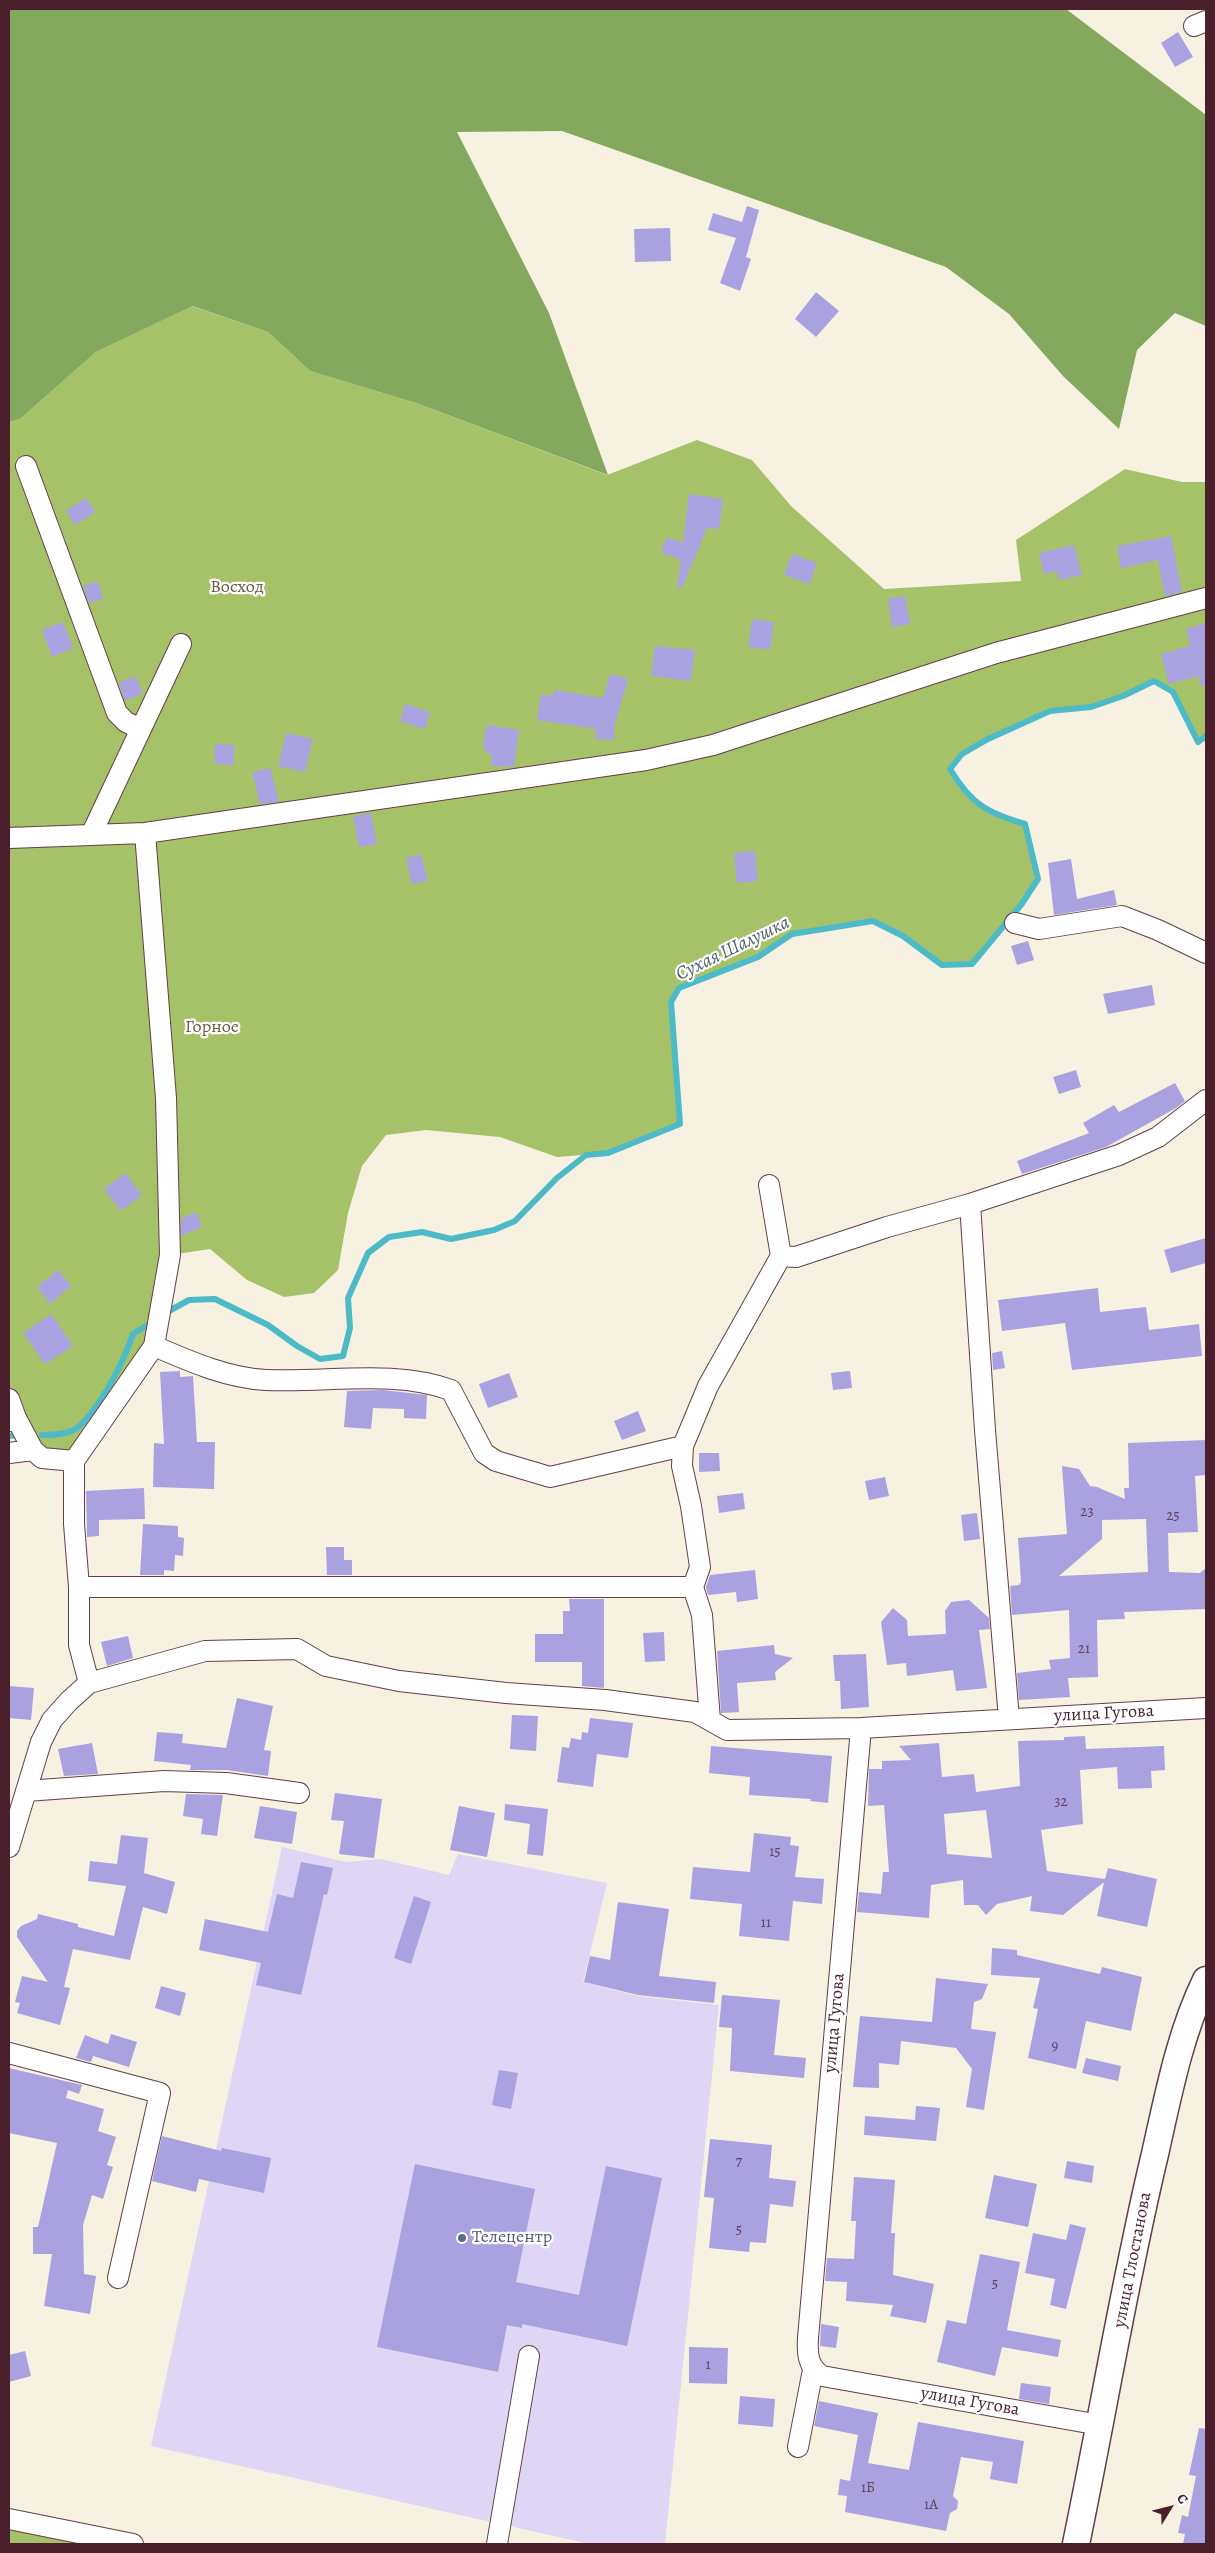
<!DOCTYPE html>
<html>
<head>
<meta charset="utf-8">
<style>
  body { margin:0 }
  #map { position:relative; width:1215px; height:2553px; overflow:hidden; background:#f7f1e2; font-family:Alegreya,serif }
  canvas { display:block }
  .frame { position:absolute; inset:0; border:10px solid #4a1f2b; pointer-events:none }
  .north { position:absolute; left:1145px; top:2483px; width:50px; height:50px; -webkit-text-stroke:4px #fff; paint-order:stroke; rotate:54deg; font-size:14px; font-weight:700; line-height:20px; text-align:center; color:#4a1f2b }
  .north::after { content:''; display:block; margin:auto; width:18px; height:22px; background:#4a1f2b; clip-path:polygon(50% 0,100% 100%,50% 72%,0 100%) }
</style>
</head>
<body>
<div id="map">
<canvas width="1215" height="2553"></canvas>
<div class="frame"></div>
<div class="north">С</div>
</div>
<script>
const g = document.querySelector('canvas').getContext('2d');
g.lineJoin = 'round';
function paint(path, color) { g.fillStyle = color; g.fill(path, 'evenodd'); }
function strokePath(path, color, width, dash) { g.strokeStyle = color; g.lineWidth = width; g.lineCap = dash ? 'butt' : 'round'; g.setLineDash(dash || []); g.stroke(path); }
function drawText(font, color, halo, rows, align = 'center') {
  g.font = font + ' Alegreya,serif'; g.lineWidth = 4.5; g.setLineDash([]); g.textBaseline = 'middle'; g.strokeStyle = halo; g.fillStyle = color; for (const [text, x, y, turn = 0] of rows) {
    g.save(); g.translate(x, y); g.rotate((+turn || 0) * Math.PI / 180); g.textAlign = isNaN(turn) ? turn : align; if (halo) g.strokeText(text, 0, 0); g.fillText(text, 0, 0); g.restore();
  }
}
paint(new Path2D(`
  M282 1847 346 1862 381 1859 449 1875 458 1854 607 1883 583 1982 637 1996 719 2005 665 2544H590L151 2446Z`), '#dfd5f5');
paint(new Path2D(`
  M191 306 268 332 310 371 416 403 607 475 697 440 752 460 791 506 884 589 1021 581 1016 540 1125 469 1182 482H1206V740L1198 742 1173 692 1154 681 1123 696 1091 707 1050 711 988 739 962 754 950 770C971 804 986 812 1025 824L1038 879 1021 905 972 964 942 965 903 936 873 921 792 934 758 957 679 988 671 1003 680 1124 608 1153 557 1157 500 1137 426 1130 386 1135 362 1166 348 1213 338 1270 314 1293 284 1297 247 1280 210 1249 170 1255 154 1346 74 1461 42 1458 9 1421V422L20 419 96 352Z
  M9 2519 133 2544H9Z`), '#a6c269');
paint(new Path2D(`
  M9 9H1066L1206 115V326L1175 313 1137 350 1119 429 1063 376 1009 314 946 267 562 131 457 132 549 313 608 475 416 403 310 371 268 332 192 306 96 352 20 419 9 422Z`), '#84a85d');
strokePath(new Path2D(`
  M169 1311 189 1300 215 1299 268 1325 297 1346 320 1359 343 1356 350 1328 348 1298 368 1253 389 1237 422 1232 451 1239 494 1230 515 1221 557 1178 586 1155 608 1153 680 1124 671 1002 679 988 758 957 792 934 873 921 903 936 942 965 972 964 1021 905 1038 879 1025 824C987 813 971 804 950 769L962 754 988 739 1050 711 1091 707 1123 696 1154 681 1173 692 1198 742 1206 736
  M42 1435C52 1435 69 1434 77 1428 99 1410 124 1361 133 1334L149 1324
  M9 1436 20 1435`), '#4dbac8', 6);
paint(new Path2D(`
  M1178 32 1193 57 1175 67 1161 43Z
  M747 206 759 210 746 257 751 259 740 291 720 283 736 238 708 230 713 213 742 222Z
  M670 228 671 261 635 262 634 229Z
  M816 292 839 311 816 337 795 319Z
  M689 494 723 499 719 529 707 528 682 588 677 587 681 560 661 552 667 537 683 543Z
  M86 498 95 512 75 525 66 511Z
  M1171 536 1182 592 1165 596 1158 560 1121 568 1117 546Z
  M1074 545 1082 575 1059 580 1057 571 1044 574 1039 553Z
  M792 554 817 563 809 584 784 575Z
  M98 581 103 599 89 603 83 586Z
  M905 596 910 624 892 627 888 599Z
  M752 619 774 622 770 650 748 647Z
  M63 622 73 648 52 657 42 630Z
  M1206 623V685L1201 686 1198 676 1169 684 1161 654 1190 646 1186 629Z
  M655 646 695 650 691 681 651 676Z
  M610 674 628 679 614 727V740L595 739 596 729 537 720 541 694 553 696 554 690 603 698Z
  M135 676 143 693 125 701 119 683Z
  M405 704 430 712 425 729 400 721Z
  M486 725 519 730 514 767 491 766 492 758 483 747Z
  M286 733 313 739 305 772 278 766Z
  M215 744 234 745V765L214 764Z
  M270 768 279 802 260 804 252 772Z
  M371 813 377 844 359 847 353 816Z
  M755 851 758 881 737 883 734 853Z
  M421 854 428 881 412 884 406 858Z
  M1071 859 1077 899 1114 890 1117 905 1054 915 1048 863Z
  M1028 941 1034 960 1017 965 1011 946Z
  M1152 985 1155 1005 1108 1014 1103 994Z
  M1076 1070 1081 1087 1059 1094 1053 1077Z
  M1175 1083 1185 1101 1176 1108 1106 1147 1022 1174 1017 1161 1089 1133 1083 1123 1114 1105 1119 1112Z
  M125 1173 142 1195 121 1211 104 1189Z
  M196 1212 202 1227 181 1236V1219Z
  M1206 1238V1263L1171 1273 1164 1250Z
  M58 1270 71 1286 50 1304 37 1287Z
  M1098 1288 1100 1312 1146 1307 1149 1330 1199 1324 1202 1356 1072 1370 1065 1323 1002 1331 998 1300Z
  M51 1314 73 1346 45 1364 23 1333Z
  M1002 1351 1005 1368 993 1370 992 1353Z
  M180 1371V1377L193 1376 197 1442H215L214 1489 153 1487 154 1443 164 1444 160 1372Z
  M850 1371 852 1388 833 1390 831 1373Z
  M509 1373 518 1397 488 1408 479 1384Z
  M383 1390 427 1395 426 1419 404 1418V1409L373 1408 371 1429 344 1427 347 1391Z
  M638 1411 646 1431 622 1440 614 1421Z
  M1206 1440V1475L1195 1476 1198 1532 1168 1533 1169 1572 1200 1573 1206 1568V1609L1124 1612 1125 1619 1097 1620 1098 1677 1068 1678 1070 1697 1019 1700 1017 1673 1051 1669 1049 1660 1070 1658 1069 1610 1012 1615 1010 1586 1019 1585 1021 1582 1018 1538 1067 1534 1062 1466 1079 1469 1090 1486 1097 1487 1125 1499 1124 1488H1129L1128 1443ZM1146 1519 1148 1572 1059 1576 1102 1539V1520Z
  M699 1453H719L720 1471 699 1472Z
  M885 1477 889 1496 869 1500 865 1481Z
  M144 1488 145 1519 99 1520V1536L87 1537 86 1491Z
  M743 1493 745 1509 719 1513 717 1496Z
  M977 1513 980 1539 964 1541 961 1515Z
  M143 1524 178 1526V1537L184 1538 183 1556 175 1555 174 1571 164 1570V1575H140Z
  M326 1547H344V1560H352V1575H327Z
  M755 1570 758 1599 737 1602 736 1592 708 1595 706 1587 710 1575Z
  M569 1599H604V1688L582 1686V1662H535V1634H563V1611H570Z
  M969 1600 989 1618 990 1629 979 1630 987 1688 956 1691 953 1670 907 1676 906 1663 887 1665 881 1622 893 1608 907 1620 908 1636 946 1634 945 1611 951 1602Z
  M664 1632 665 1661 645 1662 643 1633Z
  M128 1636 133 1658 107 1666 101 1642Z
  M774 1645 775 1654 793 1658 775 1672 776 1680 737 1683 739 1712 721 1713 717 1651Z
  M866 1654 869 1707 841 1709 840 1681H835L833 1655Z
  M9 1686 34 1688 31 1720 9 1718Z
  M237 1698 273 1706 264 1750 271 1751 268 1776 227 1770H190L191 1765 154 1761 157 1732 183 1734 182 1743 226 1748Z
  M512 1715 538 1716 536 1751 510 1749Z
  M590 1718 633 1723 628 1758 597 1754 593 1787 557 1782 562 1747 569 1748 571 1738 581 1740 582 1732 588 1733Z
  M1085 1736 1086 1749 1164 1746 1165 1770 1151 1771 1152 1788 1118 1789 1117 1767 1080 1770 1083 1824 1041 1830 1047 1871 1105 1879 1108 1868 1157 1879 1147 1927 1097 1916 1104 1882 1063 1915 1030 1911 1032 1896 997 1904 986 1915 978 1905H964L963 1880 931 1885 929 1918 857 1912 859 1892 881 1894 883 1872H889L884 1805 868 1806 869 1769H882V1761L911 1760 899 1746 939 1743 942 1777 974 1774 976 1792 1020 1786 1018 1741 1064 1740V1737ZM986 1810 992 1858 947 1854 944 1814Z
  M92 1743 98 1774 64 1776 58 1749Z
  M711 1746 832 1756 828 1803 810 1801 811 1799 749 1795 750 1777 709 1773Z
  M335 1793 382 1799 374 1858 339 1854 344 1821 331 1820Z
  M186 1794 223 1795 217 1836 201 1834 203 1819 183 1816Z
  M505 1804 548 1809 543 1856 527 1854 530 1824 504 1820Z
  M260 1806 297 1812 292 1844 254 1838Z
  M459 1806 495 1813 487 1857 450 1850Z
  M754 1833 791 1837 790 1845 799 1846 795 1877 824 1879 822 1904 793 1901 789 1941 739 1936 742 1904 690 1899 693 1867 750 1872Z
  M121 1835 148 1838 144 1873 175 1882 167 1914 143 1907 130 1960 73 1949 64 1987 70 1988 60 2025 17 2013 20 2003 15 2002 22 1976 48 1982 17 1937V1931L21 1926 37 1919 38 1914 78 1924V1927L114 1936 126 1886 88 1881 90 1861 117 1864Z
  M301 1862 333 1868 327 1895 324 1894 301 1995 256 1985 261 1963 199 1950 205 1919 268 1932 277 1894 293 1898Z
  M414 1896 431 1902 411 1964 394 1958Z
  M618 1902 669 1909 659 1976 716 1982 714 2003 638 1995 584 1982 590 1956 610 1960Z
  M992 1948 1017 1950V1955L1100 1974 1102 1967 1142 1977 1131 2031 1086 2021 1076 2069 1028 2058 1038 2009 1033 2008 1040 1978 991 1975Z
  M936 1978 988 1984 982 1999 974 2002 971 2029 996 2032 984 2110 966 2107 972 2069 956 2048 901 2041 899 2065 879 2063V2088L853 2087 860 2016 932 2022Z
  M161 1986 186 1993 180 2016 155 2008Z
  M722 1995 780 2000 774 2055 806 2058 804 2078 730 2071 732 2028 719 2027Z
  M111 2034 137 2042 129 2067 93 2056 91 2062 76 2058 85 2035 108 2044Z
  M1086 2058 1121 2066 1118 2081 1082 2073Z
  M9 2068 82 2085 79 2094 68 2090 66 2098 104 2109 98 2131 116 2137 107 2165 113 2167 103 2199 92 2195 83 2225 84 2274 96 2276 90 2314 44 2306 52 2254H33V2227H38L57 2143 9 2133Z
  M499 2070 518 2073 511 2109 492 2105Z
  M916 2106 940 2108 936 2141 864 2135 865 2116 915 2120Z
  M162 2136 221 2151 222 2148 271 2158 264 2193 199 2179 196 2192 152 2181Z
  M710 2139 772 2145 769 2178 796 2181 793 2207 770 2204 766 2243 750 2242 749 2252 709 2248 714 2198 704 2197Z
  M1067 2161 1094 2166 1092 2183 1064 2178Z
  M415 2164 535 2189 516 2282 579 2295 606 2166 662 2178 627 2346 522 2324V2328L507 2325 498 2372 377 2347Z
  M994 2175 1037 2184 1028 2227 985 2218Z
  M854 2177 895 2180 891 2233H895L893 2275 934 2284 926 2323 890 2316 893 2305 846 2301 847 2282 825 2281 827 2258 854 2259 856 2221H851Z
  M1070 2224 1086 2228 1066 2309 1050 2305 1055 2279 1025 2273 1033 2233 1066 2240Z
  M980 2254 1020 2262 1007 2330 1061 2340 1058 2357 1002 2347 995 2376 937 2362 947 2320 966 2324Z
  M821 2324 839 2327 836 2348 820 2346Z
  M689 2347 728 2348 727 2384 689 2383Z
  M25 2351 31 2376 9 2382V2355Z
  M1021 2383 1051 2387 1049 2404 1019 2399Z
  M740 2396 775 2399 773 2427 738 2424Z
  M819 2401 878 2413 868 2463 909 2470 918 2422 1024 2441 1017 2484 990 2479 993 2462 961 2457 953 2496 958 2501 957 2509 950 2513 946 2531 845 2512 847 2496 838 2495 840 2479 850 2481 858 2435 814 2426Z
  M1199 2428 1206 2429V2544H1183L1185 2534 1178 2533 1182 2515 1188 2517 1196 2476 1189 2475Z`), '#aaa1e0');
const minor = new Path2D(`
  M1194 26 1206 21
  M26 466 117 713 126 722 141 729
  M91 835 181 644
  M9 838 145 833 646 760 713 745 996 653 1206 598
  M1015 923 1039 929 1122 916 1158 930 1206 953
  M970 1204 985 1430 1009 1719
  M781 1256 796 1257 887 1227 970 1204 1119 1155 1158 1137 1206 1100
  M154 1346C189 1361 227 1378 266 1380 327 1383 394 1369 451 1390L484 1453 496 1461 550 1477 683 1446
  M9 1399 16 1418
  M9 1421 16 1418 33 1450 42 1458 74 1461
  M9 1453 33 1450
  M79 1587H693
  M89 1683 79 1645V1587L74 1524V1461L154 1346 170 1255 166 1098 145 833
  M710 1720 702 1615 693 1587 700 1567 691 1506 682 1466 683 1446 708 1386 781 1256 769 1185
  M861 1728 808 2338C807 2354 808 2367 822 2376L1100 2425
  M26 1791 164 1781 226 1783 299 1793
  M9 1847 41 1742 52 1720 69 1701 89 1683 205 1651 297 1649 326 1666 399 1681 506 1693 605 1700 695 1712 727 1730 861 1728 1206 1708
  M9 2053 160 2093 118 2278
  M798 2447 813 2370
  M9 2519 133 2544
  M497 2544 529 2356`);
const major = new Path2D(`
  M1076 2544C1103 2414 1124 2283 1155 2154 1168 2096 1180 2033 1206 1980`);
strokePath(minor, '#643e46', 22);
strokePath(major, '#643e46', 29);
strokePath(minor, '#fff', 20);
strokePath(major, '#fff', 26);
for (const [x, y, r, color] of [
  [462,2238,5,"#5c6f8a"]
]) { const dot = new Path2D(); dot.arc(x, y, r, 0, 2 * Math.PI); g.fillStyle = color; g.fill(dot); strokePath(dot, '#fff', 2); }
drawText('15px', '#624058', null, [
  ["23",1087,1512],
  ["25",1173,1516],
  ["21",1084,1649],
  ["32",1061,1802],
  ["15",775,1852],
  ["11",766,1923],
  ["9",1055,2046],
  ["7",739,2162],
  ["5",739,2230],
  ["5",995,2284],
  ["1",708,2365],
  ["1Б",868,2488],
  ["1А",931,2505]
]);
drawText('18px', '#6a5841', '#fff', [
  ["Восход",237,588],
  ["Горное",212,1028]
]);
drawText('18px', '#4a1f2b', '#fff', [
  ["улица Гугова",1104,1714,-3],
  ["улица Гугова",835,2023,-85],
  ["улица Тлостанова",1133,2260,-79],
  ["улица Гугова",970,2402,10]
]);
drawText('18px', '#4e5e75', '#fff', [
  ["Телецентр",472,2238]
], 'left');
drawText('italic 19px', '#4b5d6a', '#fff', [
  ["Сухая Шалушка",733,949,-26]
]);
</script>
</body>
</html>
